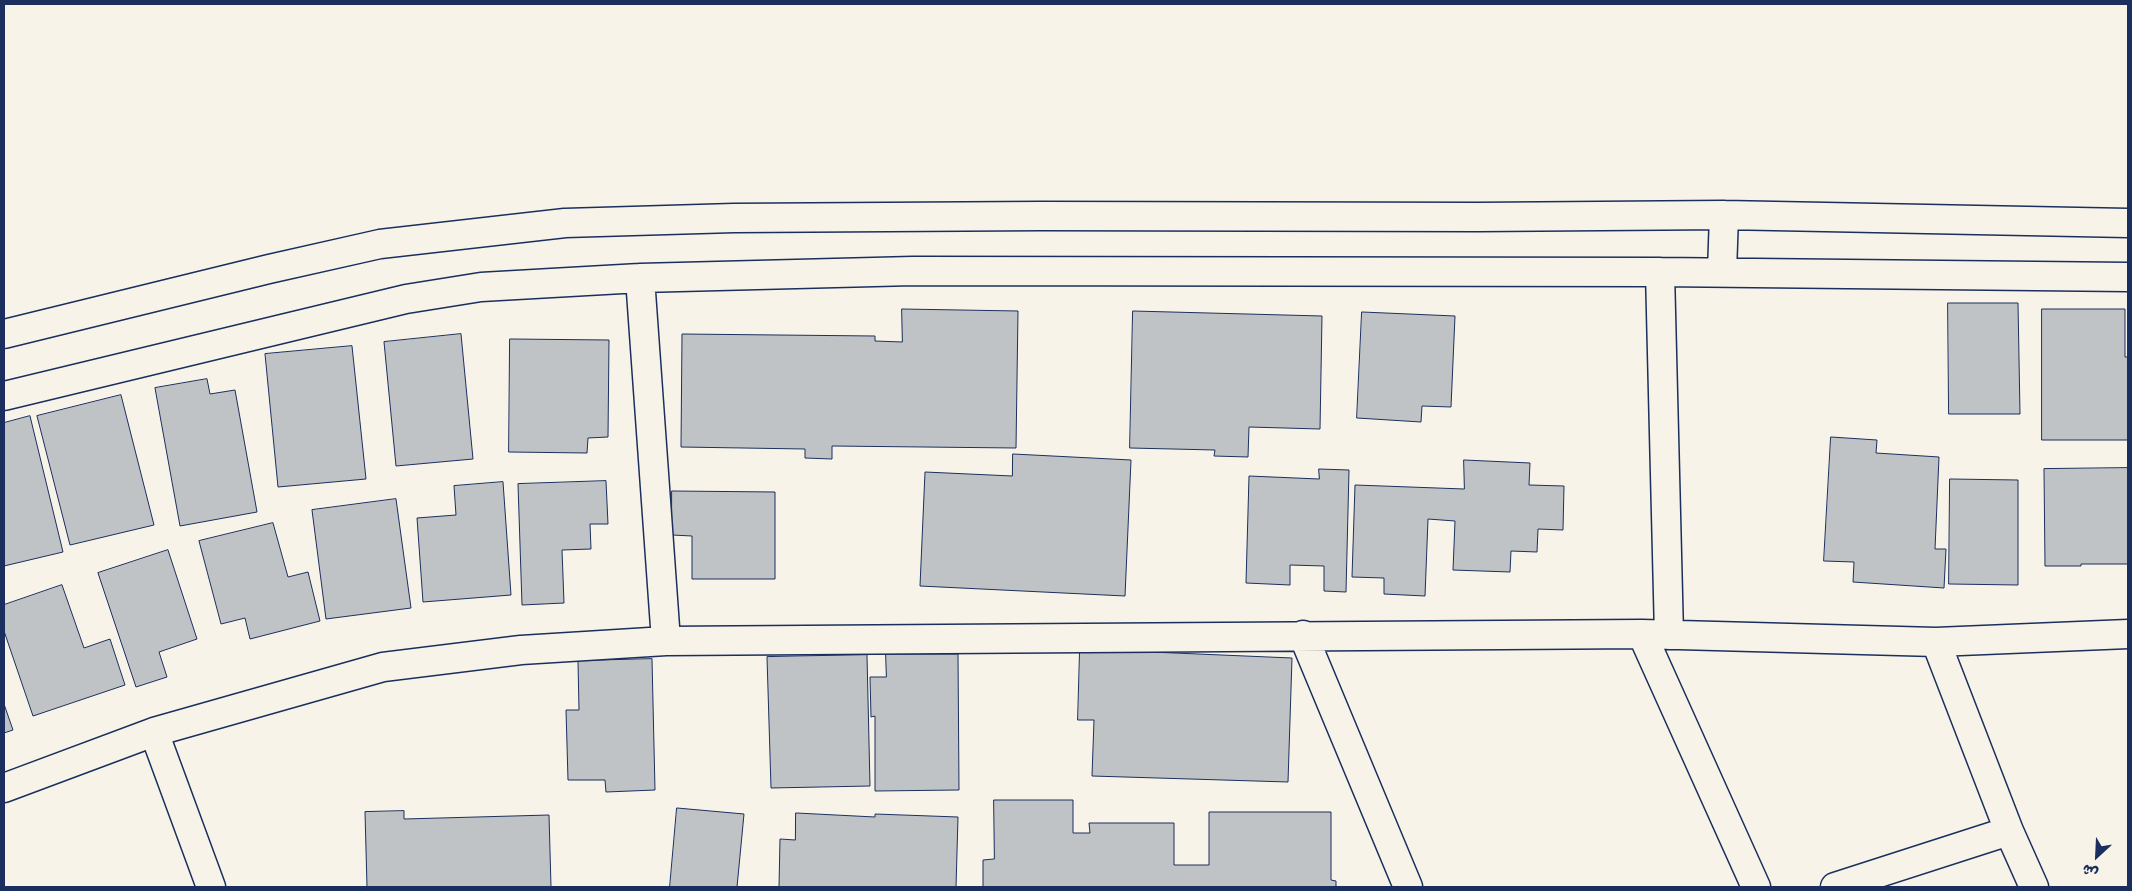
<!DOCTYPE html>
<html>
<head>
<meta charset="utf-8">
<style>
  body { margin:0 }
  #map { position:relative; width:2132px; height:891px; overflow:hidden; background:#f7f3e8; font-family:"Indie Flower","Playpen Sans Arabic",sans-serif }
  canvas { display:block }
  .frame { position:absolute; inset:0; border:5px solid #1b2f5e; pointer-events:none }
  .north { position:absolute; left:2072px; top:831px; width:50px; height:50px; -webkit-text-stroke:4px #f7f3e8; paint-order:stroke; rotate:205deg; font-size:14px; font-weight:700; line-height:20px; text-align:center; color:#1b2f5e }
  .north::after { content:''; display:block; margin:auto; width:18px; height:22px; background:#1b2f5e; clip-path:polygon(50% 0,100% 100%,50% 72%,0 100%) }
</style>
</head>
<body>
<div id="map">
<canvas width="2132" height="891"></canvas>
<div class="frame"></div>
<div class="north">ش</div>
</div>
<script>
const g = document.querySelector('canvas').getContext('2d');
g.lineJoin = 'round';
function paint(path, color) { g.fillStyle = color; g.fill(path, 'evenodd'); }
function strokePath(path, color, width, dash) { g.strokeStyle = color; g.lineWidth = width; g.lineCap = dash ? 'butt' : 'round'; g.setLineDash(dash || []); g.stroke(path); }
const building = new Path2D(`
  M1948 303H2018L2020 414H1949Z
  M902 309 1018 311 1016 448 832 446V459L805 458V449L681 447 682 334 875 336V341L902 342Z
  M2042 309H2125V357H2128V440H2042Z
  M1133 311 1322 316 1320 429 1249 427 1248 457 1214 456 1215 450 1130 448Z
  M1362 312 1455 316 1451 407 1422 406 1421 422 1357 418Z
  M461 334 473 459 396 466 384 342Z
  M510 339 609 340 608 437 588 438 587 453 509 452Z
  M352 346 366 479 278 487 265 354Z
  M207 379 210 394 235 390 257 512 180 526 155 388Z
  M121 395 154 525 70 545 37 416Z
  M30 416 63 552 4 566V423Z
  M1831 437 1877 440 1876 453 1939 457 1935 549H1946L1944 588 1853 582 1854 562 1824 561Z
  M1013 454 1131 460 1125 596 920 586 925 472 1012 476Z
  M1464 460 1530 463 1529 485 1564 486 1563 530 1538 529 1537 552 1511 551 1510 572 1453 570 1455 521 1428 519 1425 596 1384 594V578L1352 577 1355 485 1464 489Z
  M2128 468V564H2081V566H2045L2044 469Z
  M1319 469 1349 470 1346 592 1324 591V566L1290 565V585L1246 583 1249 476 1319 479Z
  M1950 479 2018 480V585L1949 584Z
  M606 481 608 524H590L591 549 562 550 564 603 522 605 518 484Z
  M503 482 511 595 423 602 417 518 456 515 454 486Z
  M672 491 775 492V579H692V536L672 535Z
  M396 499 411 608 326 619 312 510Z
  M273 523 288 577 308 572 320 621 250 639 245 618 221 624 199 541Z
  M168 550 197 639 159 652 167 677 136 687 98 573Z
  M62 585 84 648 110 639 125 685 33 716 4 631V605Z
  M1080 649 1292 658 1288 782 1092 776 1094 720H1078Z
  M886 654H958L959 790 875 791V716L871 717 870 677H886Z
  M867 655 870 786 771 788 767 657Z
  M652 659 655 790 606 792 605 780H568L566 710H579L578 661Z
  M4 704 13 730 4 733Z
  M994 800H1073V833H1090L1089 823H1174V865H1209V812H1331V880L1336 881V887H983V860L994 859Z
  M677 808 744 814 737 887H670Z
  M404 811V819L549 815 551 887H367L365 812Z
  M796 813 875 817V814L958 817 956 887H779L780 839 795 840Z`);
paint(building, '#c0c3c5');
strokePath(building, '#1b2f5e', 1);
const minor = new Path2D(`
  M1660 272 1669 635
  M1722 272 1724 215
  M640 278 666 641
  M4 334 269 269 380 244 565 223 734 218 1041 216 1478 217 1724 215 2128 223
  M4 396 406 299 481 287 640 278 913 271 1660 272 2128 277
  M1642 634 1756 887
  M1303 635 1408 887
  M1936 642 2009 831 2034 887
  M154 732 211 887
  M4 788 154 732 383 667 521 650 666 641 1642 634 1936 642 2128 634
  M1835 887 2009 831`);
strokePath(minor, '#1b2f5e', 31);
strokePath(minor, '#f7f3e8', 28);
</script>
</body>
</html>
